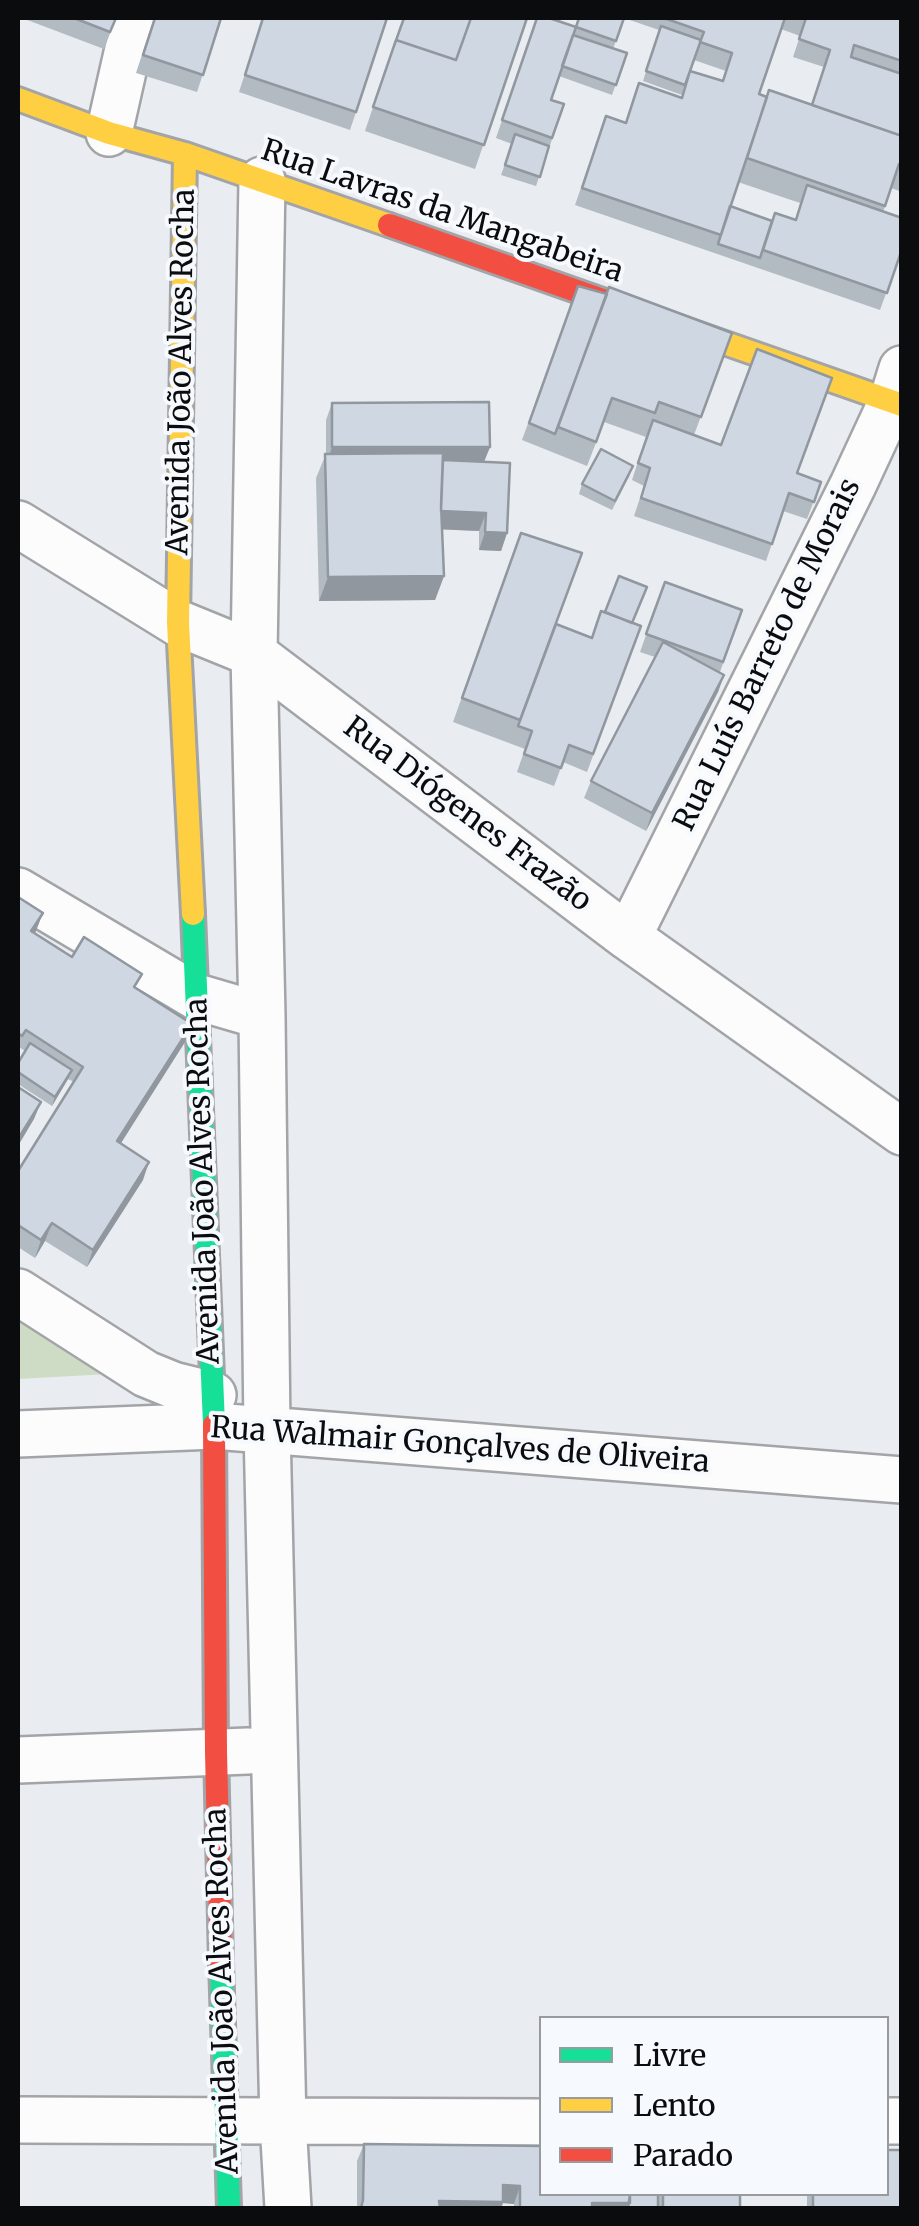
<!DOCTYPE html>
<html>
<head>
<meta charset="utf-8">
<style>
  body { margin:0 }
  #map { position:relative; width:919px; height:2226px; overflow:hidden; background:#e9ecf0; font-family:Merriweather,serif }
  canvas { display:block }
  .frame { position:absolute; inset:0; border:20px solid #0a0c0e; pointer-events:none }
  .legend { position:absolute; left:539px; top:2016px; width:350px; height:180px; box-sizing:border-box; background:#f6f9fe; border:2px solid #989a9e; margin:0; padding:12px 18px; list-style:none; font-size:30px; color:#0a0c0e }
  .legend li { display:flex; align-items:center; gap:20px; height:50px }
  .legend b { width:50px; border:2px solid #989a9e }
</style>
</head>
<body>
<div id="map">
<canvas width="919" height="2226"></canvas>
<div class="frame"></div>
<ul class="legend">
<li><b style="height:12px;background:#16e098"></b>Livre</li>
<li><b style="height:12px;background:#ffcf43"></b>Lento</li>
<li><b style="height:12px;background:#f24e42"></b>Parado</li>
</ul>
</div>
<script>
const g = document.querySelector('canvas').getContext('2d');
g.lineJoin = 'round';
function paint(path, color) { g.fillStyle = color; g.fill(path, 'evenodd'); }
function strokePath(path, color, width, dash) { g.strokeStyle = color; g.lineWidth = width; g.lineCap = dash ? 'butt' : 'round'; g.setLineDash(dash || []); g.stroke(path); }
function drawText(font, color, halo, rows, align = 'center') {
  g.font = font + ' Merriweather,serif'; g.lineWidth = 8; g.setLineDash([]); g.textBaseline = 'middle'; g.strokeStyle = halo; g.fillStyle = color; for (const [text, x, y, turn = 0] of rows) {
    g.save(); g.translate(x, y); g.rotate((+turn || 0) * Math.PI / 180); g.textAlign = isNaN(turn) ? turn : align; if (halo) g.strokeText(text, 0, 0); g.fillText(text, 0, 0); g.restore();
  }
}
paint(new Path2D(`
  M18 1309 127 1373 18 1379Z`), '#cedcc6');
const street = new Path2D(`
  M109 133 135 18
  M262 180 254 654 262 1016 267 1429 283 2122 288 2208
  M18 524 178 623 254 654 628 937 902 1132
  M18 891 197 997 262 1016
  M628 937 853 485 892 401 902 369
  M18 1292 146 1374 173 1385 213 1395
  M18 1434 214 1426 902 1480
  M18 1760 248 1751
  M18 2120 542 2122
  M886 2121H902`);
const fast = new Path2D(`
  M193 914 214 1425
  M221 1962 229 2208`);
const slow = new Path2D(`
  M18 99 109 133 185 154 389 225
  M185 154 178 623 193 914
  M679 327 902 405`);
const jam = new Path2D(`
  M389 225 679 327
  M214 1425 216 1752 221 1962`);
strokePath(street, '#a3a4a7', 50);
strokePath(fast, '#a3a4a7', 28);
strokePath(slow, '#a3a4a7', 28);
strokePath(jam, '#a3a4a7', 28);
strokePath(street, '#fcfcfd', 45);
strokePath(fast, '#16e098', 22);
strokePath(slow, '#ffcf43', 22);
strokePath(jam, '#f24e42', 22);
paint(new Path2D(`
  M22 18H116L104 49Z
  M154 18H221L197 92 136 73Z
  M263 18 356 112 350 130 239 92Z
  M403 18H527L475 169 365 131Z
  M537 18 575 27 578 19 574 18H896L902 19V192L891 188 883 212 902 249 880 310 575 205 606 116 625 123 681 98 682 95 643 81 659 30 624 18 613 49 627 53 612 95 559 76 551 100 564 104 536 186 501 175 512 144 496 138ZM781 29 800 36 793 57 824 67 811 105 759 94ZM694 60 726 71 723 80 688 79ZM738 182 800 203 795 219 772 221 730 206Z
  M578 286 732 333 694 435 821 482 807 519 783 511 766 561 634 516 644 486 632 480 646 437 604 422 587 466 522 440Z
  M332 403 490 447 484 462 507 533 501 551 479 550V531L442 529 444 576 435 600 319 601 316 478 326 454V420Z
  M630 475 612 510 579 494 582 484Z
  M521 533 556 624 592 638 633 623 641 626 587 772 563 762 554 786 517 772 525 749 453 722Z
  M665 582 742 610 720 672 724 675 718 692 646 831 584 798 591 781 655 657 640 652Z
  M18 897 36 931 35 933 72 957 137 989 192 1024 185 1042 120 1143 143 1180 87 1267 45 1241 35 1258 18 1247V1171L74 1082 68 1079 52 1106 18 1084V1063L25 1051 19 1047 18 1050Z
  M364 2144 542 2194H740V2208H514V2204L503 2203 501 2208H357V2161Z
  M807 2194H886L902 2208H807Z`), '#b2bac2');
paint(new Path2D(`
  M332 447H490L483 464 326 465Z
  M439 511 486 513 479 531 432 529Z
  M485 532 507 533 501 551 479 550Z
  M444 576 435 600 319 601 328 577Z
  M724 675 718 692 646 831 652 813Z
  M43 913 36 931 25 948 31 931Z
  M192 1024 185 1042 111 1159 117 1141Z
  M72 1070 68 1079 52 1106 55 1097Z
  M41 1102 34 1119 18 1146V1139Z
  M149 1162 143 1180 87 1267 93 1250Z
  M52 1223 45 1241 35 1258 41 1240Z
  M503 2185 520 2186 514 2204 503 2203 501 2208H437L439 2201Z
  M592 2203H630L628 2208H590Z`), '#91979e');
const building = new Path2D(`
  M74 18H116L110 32Z
  M155 18H221L203 75 143 55Z
  M263 18H387L356 112 245 75Z
  M404 18H471L456 60 396 40 394 46Z
  M471 18H527L484 145 373 107 396 40 456 60Z
  M537 18H549L576 27 579 18H624L616 41 576 27 551 100 564 104 552 138 502 120Z
  M664 18H785L759 94 767 97 721 235 582 188 606 116 626 123 639 83 682 98 690 71 723 81 732 53 700 42 704 32Z
  M804 18H896L902 19V61L854 45 851 57 902 74V136L812 105 830 50 799 39 806 18Z
  M661 26 701 40 685 85 646 71Z
  M573 35 627 53 616 85 562 66Z
  M769 90 902 136V165L899 164 885 206 747 158Z
  M515 134 549 146 540 177 505 165Z
  M807 185 902 218V249L887 293 763 250 775 213 796 220Z
  M730 206 772 221 760 258 718 244Z
  M578 286 607 294 555 434 529 423Z
  M609 287 732 333 701 417 659 402 655 413 612 398 596 442 558 427Z
  M757 349 832 378 797 473 821 482 814 502 789 493 772 544 641 498 650 468 638 463 653 420 721 445Z
  M489 402 490 447H332V403Z
  M601 449 633 466 615 501 582 484Z
  M443 453 441 505 444 576 328 577 325 454Z
  M443 460 510 463 507 533 485 532 486 513 441 511Z
  M521 533 582 553 520 720 462 698Z
  M619 576 647 587 632 623 605 612Z
  M665 582 742 610 723 662 646 634Z
  M601 611 641 626 593 754 569 745 561 768 524 754 532 731 518 726 556 624 592 638Z
  M663 642 724 675 652 813 591 781Z
  M18 897 43 913 31 931 72 957 84 937 142 974 134 987 192 1024 117 1141 149 1162 93 1250 52 1223 41 1240 18 1225V1171L83 1067 26 1030 22 1036 18 1033Z
  M30 1043 72 1070 55 1097 18 1072V1063Z
  M18 1087 41 1102 18 1139Z
  M364 2144 542 2146V2194H630V2203H592V2208H520V2186L503 2185V2202L439 2201 440 2208H361L363 2200Z
  M886 2150H902V2208H813V2194H886Z
  M630 2194H658V2208H628Z
  M663 2194H740V2208H663Z`);
paint(building, '#cfd8e2');
strokePath(building, '#91979e', 2.5);
drawText('30px', '#0a0c0e', '#f6f9fe', [
  ["Rua Lavras da Mangabeira",442,212,19],
  ["Avenida João Alves Rocha",182,372,-89],
  ["Rua Luís Barreto de Morais",768,655,-64],
  ["Rua Diógenes Frazão",467,815,37],
  ["Avenida João Alves Rocha",204,1181,-92],
  ["Rua Walmair Gonçalves de Oliveira",460,1446,4],
  ["Avenida João Alves Rocha",223,1991,-92]
]);
</script>
</body>
</html>
